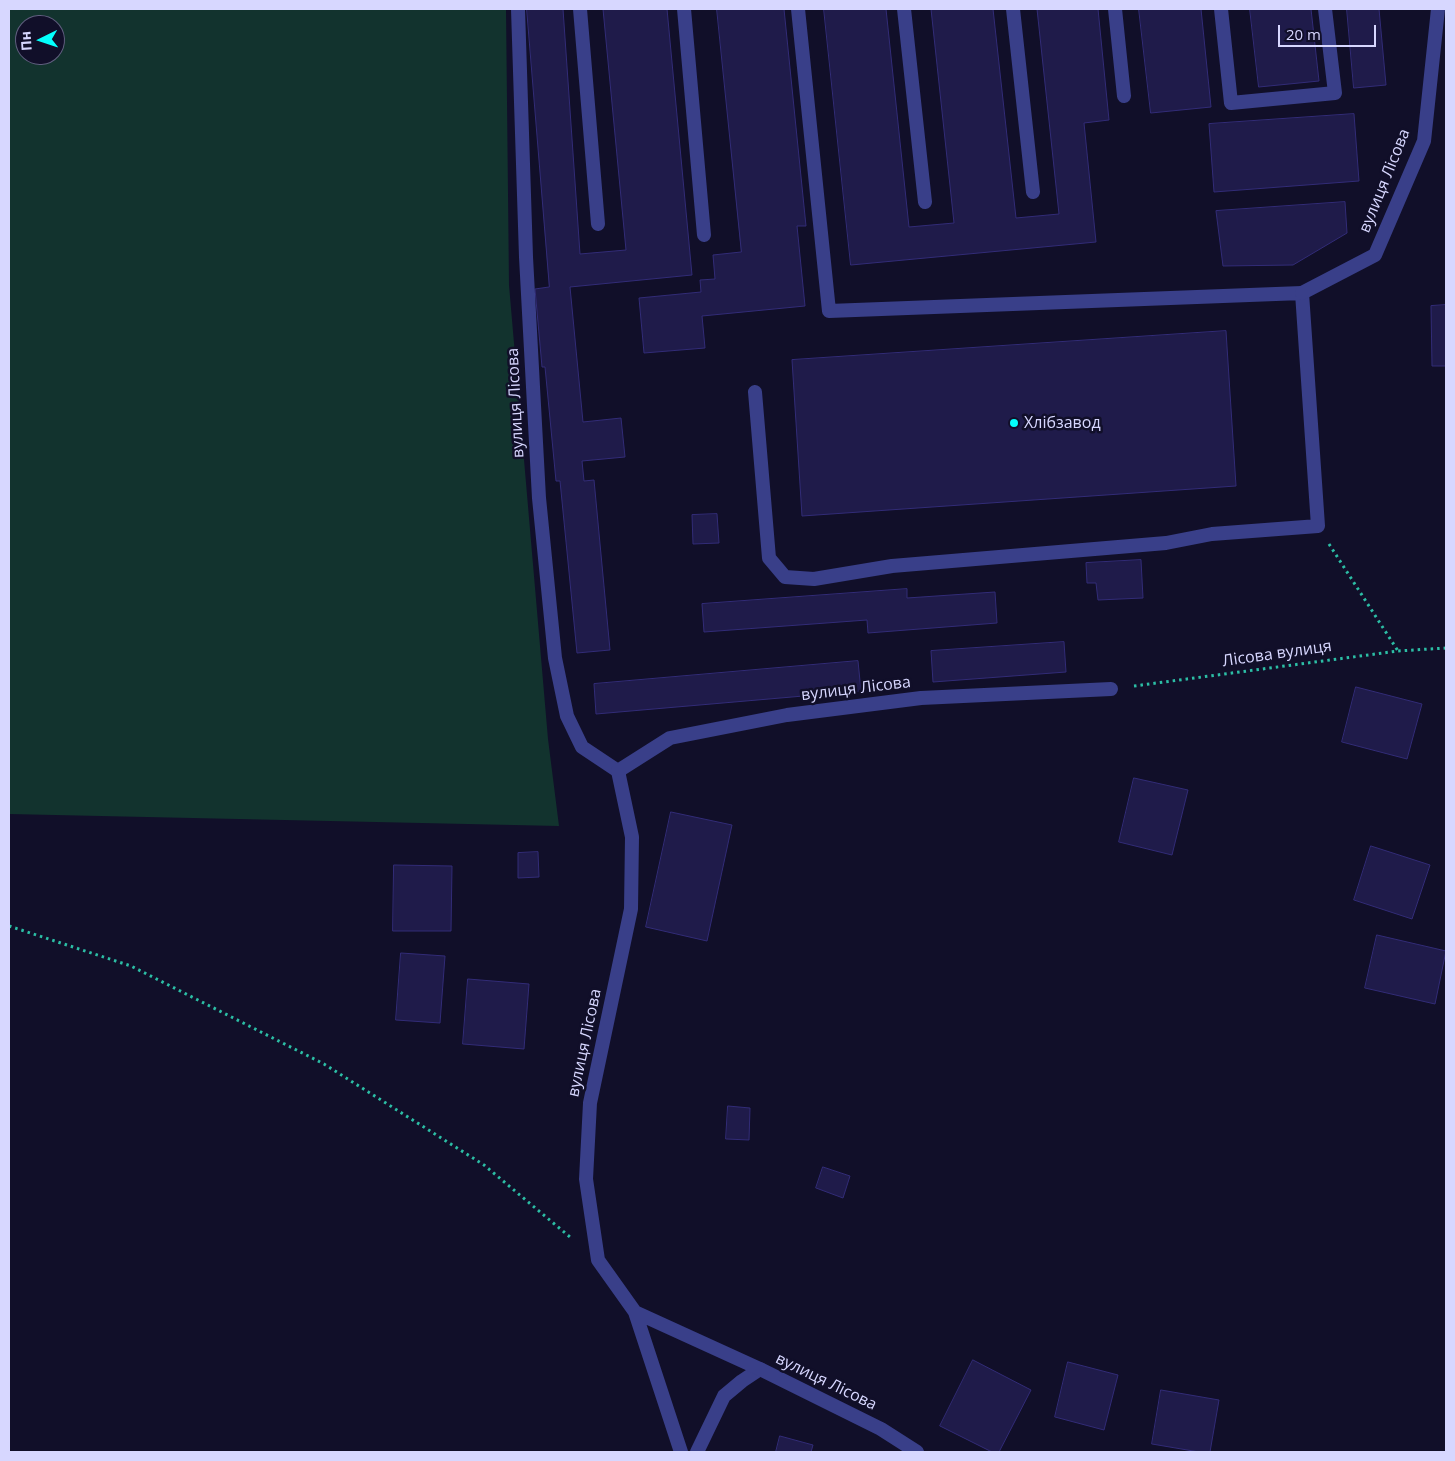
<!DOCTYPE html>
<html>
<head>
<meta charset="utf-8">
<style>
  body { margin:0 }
  #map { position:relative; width:1455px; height:1461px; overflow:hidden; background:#110f29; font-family:"Open Sans",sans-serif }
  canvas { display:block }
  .frame { position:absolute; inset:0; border:10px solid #d7d7ff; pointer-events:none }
  .north { position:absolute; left:15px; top:15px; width:50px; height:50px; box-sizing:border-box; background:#110f29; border:1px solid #605f7f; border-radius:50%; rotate:266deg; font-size:14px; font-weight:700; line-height:20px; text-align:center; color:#d7d7ff }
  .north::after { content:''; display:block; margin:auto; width:18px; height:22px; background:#03fffc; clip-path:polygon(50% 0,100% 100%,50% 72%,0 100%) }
  .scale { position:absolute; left:1278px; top:25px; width:98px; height:22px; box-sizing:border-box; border:2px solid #d7d7ff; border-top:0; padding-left:6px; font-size:15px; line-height:18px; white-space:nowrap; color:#d7d7ff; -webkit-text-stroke:4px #110f29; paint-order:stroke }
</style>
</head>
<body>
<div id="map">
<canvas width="1455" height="1461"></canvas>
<div class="frame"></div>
<div class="north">Пн</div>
<div class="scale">20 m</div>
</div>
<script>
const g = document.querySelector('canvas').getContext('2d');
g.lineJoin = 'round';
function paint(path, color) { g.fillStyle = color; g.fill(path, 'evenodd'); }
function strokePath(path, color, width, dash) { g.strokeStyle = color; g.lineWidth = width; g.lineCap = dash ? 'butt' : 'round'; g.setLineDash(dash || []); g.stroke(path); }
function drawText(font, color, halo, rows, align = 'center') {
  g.font = font + ' "Open Sans",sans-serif'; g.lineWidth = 5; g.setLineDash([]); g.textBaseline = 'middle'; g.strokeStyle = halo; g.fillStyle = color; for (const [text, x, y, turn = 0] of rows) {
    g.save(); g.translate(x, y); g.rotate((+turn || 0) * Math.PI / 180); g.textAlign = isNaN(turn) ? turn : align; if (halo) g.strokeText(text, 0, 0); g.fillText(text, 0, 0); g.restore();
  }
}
paint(new Path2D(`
  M9 9H506L509 285 548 739 559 826 9 814ZM25 25H55V55H25Z`), '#12332e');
const building = new Path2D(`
  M527 9H563L580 254 626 250 603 9H667L692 275 570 287 583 422 621 418 625 457 582 461 584 481 594 480 610 650 577 653 560 481H556L545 367H542L535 289 549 287Z
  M717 9H784L806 226H797L805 306 702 316 705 348 644 353 639 298 701 292 700 280 715 279 713 255 741 252Z
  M824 9H886L909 227 954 223 931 9H993L1016 218 1059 214 1037 9H1098L1109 120 1084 123 1096 242 851 265Z
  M1139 9H1201L1211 107 1151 113Z
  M1250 9H1311L1319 81 1259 87Z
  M1347 9H1379L1386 85 1354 88Z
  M1354 114 1359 181 1214 192 1209 124Z
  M1345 202 1347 233 1293 265 1223 266 1216 211Z
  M1446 305V366H1432L1431 306Z
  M1226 331 1236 486 802 516 792 360Z
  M717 514 719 543 693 544 692 515Z
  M1141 560 1143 598 1098 600 1096 583H1087L1086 563Z
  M907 589V598L995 592 997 623 868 633 867 620 704 632 702 604Z
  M1064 642 1066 672 933 682 931 651Z
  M858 661 861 691 596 714 594 684Z
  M1356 687 1422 704 1407 759 1342 742Z
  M1134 778 1188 790 1172 855 1119 842Z
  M671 812 732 825 707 941 646 927Z
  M1371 846 1430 865 1412 919 1354 900Z
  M538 852 539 877 518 878V853Z
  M394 865 452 866 451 931H393Z
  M1377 935 1446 951 1435 1004 1365 988Z
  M401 953 445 956 440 1023 396 1020Z
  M468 979 529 984 524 1049 463 1044Z
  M728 1106 750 1108 749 1140 726 1139Z
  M823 1167 850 1176 843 1198 816 1188Z
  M973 1360 1031 1390 999 1452H992L940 1426Z
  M1068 1362 1118 1375 1104 1430 1055 1417Z
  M1161 1390 1219 1400 1210 1452H1199L1152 1444Z
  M780 1436 813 1445 811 1452H776Z`);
paint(building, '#1f1b4a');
strokePath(building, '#322c77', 1);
strokePath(new Path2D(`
  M1329 544 1398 651
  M1134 686 1398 651 1446 648
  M9 926 131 966 324 1064 484 1165 570 1237`), '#2cbea5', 3, [2.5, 4]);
strokePath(new Path2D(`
  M518 9 526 257 539 498 555 658 567 716 582 747 618 771
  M580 9 598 224
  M684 9 704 235
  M904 9 925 202
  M1013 9 1033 192
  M1115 9 1124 96
  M1221 9 1231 103 1335 93 1325 9
  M755 392 769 558 785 577 814 579 892 566 1166 543 1212 534 1318 526 1302 293 829 311 798 9
  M697 1452 724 1396 742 1381 760 1369`), '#393f89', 14);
strokePath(new Path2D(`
  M1302 293 1375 255 1424 141 1438 9
  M635 1312 760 1369 881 1429 917 1452
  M681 1452 635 1312 598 1260 586 1179 590 1103 631 909 632 837 618 771 670 738 787 715 921 698 1111 689`), '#393f89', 14);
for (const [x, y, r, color] of [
  [1014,423,5,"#03fffc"]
]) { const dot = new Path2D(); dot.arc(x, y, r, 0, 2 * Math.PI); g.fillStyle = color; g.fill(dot); strokePath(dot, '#110f29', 2); }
drawText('16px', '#d7d7ff', '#110f29', [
  ["вулиця Лісова",1385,181,-68],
  ["вулиця Лісова",516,403,-93],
  ["Лісова вулиця",1277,654,-8],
  ["вулиця Лісова",856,689,-7],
  ["вулиця Лісова",585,1043,-78],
  ["вулиця Лісова",826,1382,26]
]);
drawText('16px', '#d7d7ff', '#110f29', [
  ["Хлібзавод",1024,423]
], 'left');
</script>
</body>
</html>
